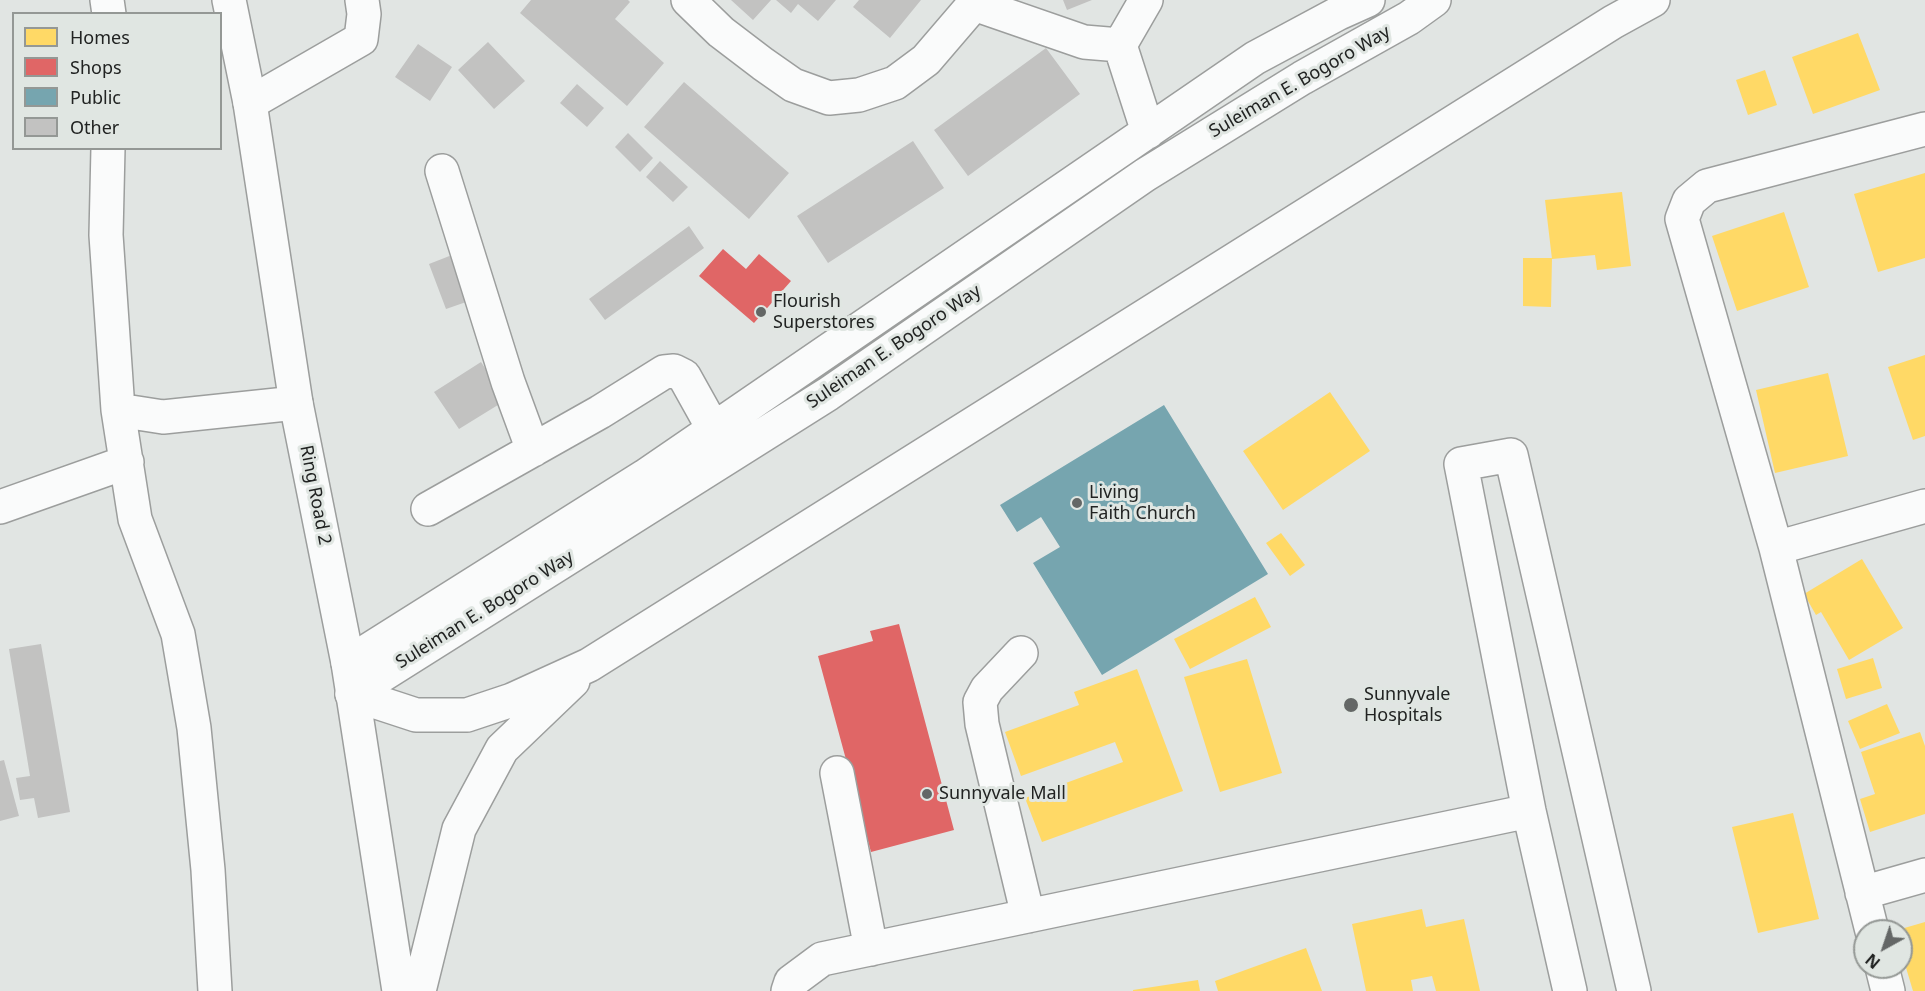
<!DOCTYPE html>
<html>
<head>
<meta charset="utf-8">
<style>
  body { margin:0 }
  #map { position:relative; width:1925px; height:991px; overflow:hidden; background:#e1e5e3; font-family:"Noto Sans",sans-serif }
  canvas { display:block }
  .legend { position:absolute; left:12px; top:12px; width:210px; height:138px; box-sizing:border-box; background:#e0e6e2; border:2px solid #949895; margin:0; padding:8px 10px; list-style:none; font-size:18px; color:#212322 }
  .legend li { display:flex; align-items:center; gap:12px; height:30px }
  .legend b { width:30px; border:2px solid #949895 }
  .north { position:absolute; left:1853px; top:919px; width:60px; height:60px; box-sizing:border-box; background:#e0e6e2; border:2px solid #949895; border-radius:50%; rotate:220deg; font-size:16px; font-weight:700; line-height:24px; text-align:center; color:#212322 }
  .north::after { content:''; display:block; margin:auto; width:21px; height:27px; background:#646766; clip-path:polygon(50% 0,100% 100%,50% 72%,0 100%) }
</style>
</head>
<body>
<div id="map">
<canvas width="1925" height="991"></canvas>
<ul class="legend">
<li><b style="height:16px;background:#ffd966"></b>Homes</li>
<li><b style="height:16px;background:#e06666"></b>Shops</li>
<li><b style="height:16px;background:#76a5af"></b>Public</li>
<li><b style="height:16px;background:#c2c2c1"></b>Other</li>
</ul>
<div class="north">N</div>
</div>
<script>
const g = document.querySelector('canvas').getContext('2d');
g.lineJoin = 'round';
function paint(path, color) { g.fillStyle = color; g.fill(path, 'evenodd'); }
function strokePath(path, color, width, dash) { g.strokeStyle = color; g.lineWidth = width; g.lineCap = dash ? 'butt' : 'round'; g.setLineDash(dash || []); g.stroke(path); }
function drawText(font, color, halo, rows, align = 'center') {
  g.font = font + ' "Noto Sans",sans-serif'; g.lineWidth = 6; g.setLineDash([]); g.textBaseline = 'middle'; g.strokeStyle = halo; g.fillStyle = color; for (const [text, x, y, turn = 0] of rows) {
    g.save(); g.translate(x, y); g.rotate((+turn || 0) * Math.PI / 180); g.textAlign = isNaN(turn) ? turn : align; if (halo) g.strokeText(text, 0, 0); g.fillText(text, 0, 0); g.restore();
  }
}
paint(new Path2D(`
  M1858 33 1880 90 1813 114 1792 57Z
  M1765 70 1777 105 1748 115 1736 80Z
  M1925 173V258L1878 272 1854 194Z
  M1622 192 1631 266 1597 270 1595 255 1552 259 1545 200Z
  M1784 212 1809 287 1737 311 1712 236Z
  M1523 258H1552L1551 307 1523 306Z
  M1925 355V436L1913 440 1888 367Z
  M1828 373 1848 456 1775 473 1756 390Z
  M1330 392 1370 451 1283 510 1243 451Z
  M1281 533 1305 565 1290 576 1266 543Z
  M1862 559 1903 628 1849 660 1821 612 1816 615 1804 594Z
  M1255 597 1271 627 1190 669 1174 639Z
  M1873 658 1882 688 1846 699 1837 669Z
  M1247 659 1282 773 1220 792 1184 677Z
  M1137 669 1183 791 1042 842 1025 798 1123 762 1115 742 1021 776 1005 732 1079 705 1074 692Z
  M1887 704 1900 733 1860 749 1848 721Z
  M1920 732 1925 746V814L1870 832 1860 799 1875 794 1861 752Z
  M1793 813 1819 919 1758 933 1732 827Z
  M1422 909 1426 927 1464 919 1480 991H1436L1432 976 1411 980 1413 991H1366L1352 924Z
  M1925 922V991H1913L1901 951V929Z
  M1306 948 1322 991H1218L1215 981Z
  M1198 980 1200 991H1133V990Z`), '#ffd966');
paint(new Path2D(`
  M723 249 746 269 759 254 791 281 754 323 699 276Z
  M899 624 954 830 871 852 818 656 873 641 870 631Z`), '#e06666');
paint(new Path2D(`
  M1164 405 1268 574 1102 675 1033 563 1060 547 1041 517 1017 532 1000 505Z`), '#76a5af');
paint(new Path2D(`
  M531 0H628L630 2 615 19 664 63 627 106 520 13Z
  M731 0H771L753 20Z
  M776 0H836L818 21 798 4 791 13Z
  M859 0H921L890 38 853 7Z
  M1063 0H1092L1067 10Z
  M488 42 525 81 494 109 458 70Z
  M418 44 452 67 430 101 395 77Z
  M1046 48 1080 94 968 176 934 130Z
  M684 82 789 173 749 219 644 127Z
  M577 84 604 108 587 127 560 103Z
  M628 133 653 158 640 172 615 147Z
  M913 141 944 188 828 263 797 216Z
  M660 161 688 187 673 202 646 177Z
  M689 226 704 248 605 320 589 299Z
  M452 255 469 301 446 309 429 264Z
  M481 362 506 400 459 429 434 392Z
  M41 644 70 812 38 818 34 798 20 800 16 778 30 776 9 649Z
  M4 760 19 816 0 821V761Z`), '#c2c2c1');
const minor = new Path2D(`
  M107 0 109 14
  M688 0 721 32 763 64 793 85 829 98 859 95 895 83 926 60 974 4V0
  M1146 0 1120 45 1148 132
  M974 4 1084 42 1120 45
  M250 103 361 39 364 14 362 0
  M108 148 106 235 118 410
  M442 171 508 382 533 450
  M0 507 127 462
  M428 509 600 412 664 372 674 371 684 376 713 428
  M1776 548 1925 506
  M1021 653 987 689 980 702 982 724 1028 916
  M348 663 645 476 1255 58 1339 13 1368 0
  M352 694 828 394 1145 175 1302 78 1409 18 1434 0
  M837 773 871 949
  M1862 893 1925 875
  M1872 931 1776 548 1682 219 1689 201 1707 186 1925 129
  M1882 967 1888 991
  M215 991 208 870 194 728 178 634 135 519 118 410 163 417 296 403
  M788 991 791 982 822 959 1529 811
  M1570 991 1529 811 1461 464 1511 455 1634 991`);
const major = new Path2D(`
  M229 0 250 103 296 403 348 663 399 991
  M352 694 416 715H467L512 700 589 665 1613 22 1653 0
  M419 991 459 829 502 749 573 681`);
strokePath(minor, '#9c9e9d', 36);
strokePath(major, '#9c9e9d', 36);
strokePath(minor, '#fafbfb', 33);
strokePath(major, '#fafbfb', 33);
for (const [x, y, r, color] of [
  [761,312,6,"#646766"],
  [1077,503,6,"#646766"],
  [1351,705,8,"#646766"],
  [927,794,6,"#646766"]
]) { const dot = new Path2D(); dot.arc(x, y, r, 0, 2 * Math.PI); g.fillStyle = color; g.fill(dot); strokePath(dot, '#e0e6e2', 2); }
drawText('18px', '#212322', '#e0e6e2', [
  ["Suleiman E. Bogoro Way",1300,82,-30],
  ["Suleiman E. Bogoro Way",894,347,-34],
  ["Ring Road 2",315,495,79],
  ["Suleiman E. Bogoro Way",485,610,-32]
]);
drawText('18px', '#212322', '#e0e6e2', [
  ["Flourish",773,302],
  ["Superstores",773,323],
  ["Living",1089,493],
  ["Faith Church",1089,514],
  ["Sunnyvale",1364,695],
  ["Hospitals",1364,716],
  ["Sunnyvale Mall",939,794]
], 'left');
</script>
</body>
</html>
